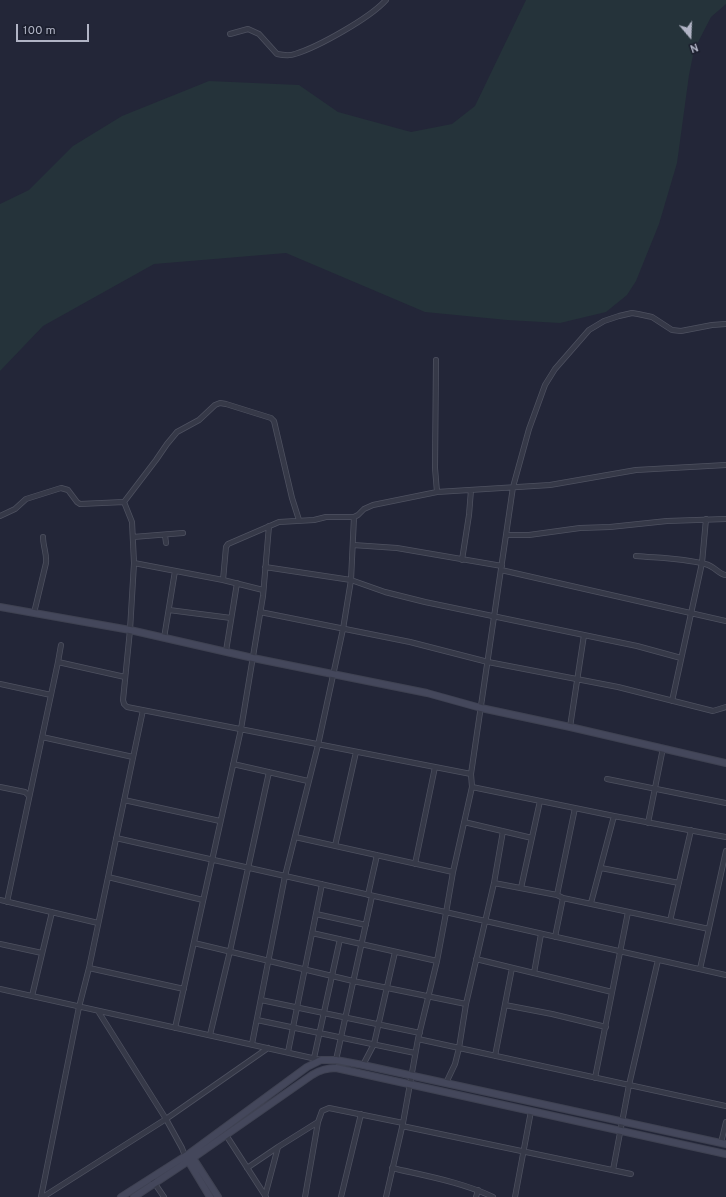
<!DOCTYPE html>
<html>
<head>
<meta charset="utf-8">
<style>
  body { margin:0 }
  #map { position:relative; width:726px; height:1197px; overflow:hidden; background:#232638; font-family:Overpass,sans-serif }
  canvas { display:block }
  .north { position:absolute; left:670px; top:16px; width:40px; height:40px; -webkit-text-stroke:3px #1b1e2d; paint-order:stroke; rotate:161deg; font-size:11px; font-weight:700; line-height:16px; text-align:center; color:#b1b4c5 }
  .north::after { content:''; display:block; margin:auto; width:14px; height:18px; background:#b1b4c5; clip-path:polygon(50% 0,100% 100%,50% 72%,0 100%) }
  .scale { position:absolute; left:16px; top:24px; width:73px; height:18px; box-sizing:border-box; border:2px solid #b1b4c5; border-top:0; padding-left:5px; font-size:12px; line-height:14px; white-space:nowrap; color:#b1b4c5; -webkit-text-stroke:3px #1b1e2d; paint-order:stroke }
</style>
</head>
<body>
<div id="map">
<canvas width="726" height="1197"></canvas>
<div class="north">N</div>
<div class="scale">100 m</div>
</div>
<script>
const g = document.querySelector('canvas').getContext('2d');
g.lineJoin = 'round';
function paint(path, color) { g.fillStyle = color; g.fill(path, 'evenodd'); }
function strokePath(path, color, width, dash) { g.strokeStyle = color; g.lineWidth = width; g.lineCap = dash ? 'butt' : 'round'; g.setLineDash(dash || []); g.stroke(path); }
paint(new Path2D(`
  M526 0H726V4L711 17 694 50 689 75 677 163 659 224 636 281 627 295 606 312 560 323 507 320 425 312 286 253 154 264 43 326 0 371V204L29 190 73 146 122 116 209 81 299 85 338 112 411 132 452 124 475 106Z`), '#25333a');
const street = new Path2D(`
  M230 34 248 29 259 34 277 54C282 55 290 56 295 54 318 47 370 18 386 0
  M436 360 435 468 437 492
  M124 502 132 522 134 563 130 630 123 700 124 704 127 707 471 774
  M0 516 15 509 26 499 61 488 68 490 77 502 80 504 124 502 156 460 167 444 177 432 199 420 215 405 220 403 226 404 271 418 274 421 292 498 299 520
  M165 535 166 543
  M506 535H529L580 528 610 527 667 521 726 519
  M133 537 183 533
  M353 545 397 548 502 566
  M636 556C659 558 682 558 705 564 715 566 719 575 726 575
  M462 560 469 515 471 490
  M134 563 223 580 263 590
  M265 567 351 580 385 592 425 602 637 646 681 658
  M501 570 726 621
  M223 580 226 547 228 544 279 522 314 520 326 517H354L358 515 364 509 373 505 437 492 550 485 636 470 726 465
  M169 610 231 618
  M260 612 410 642 488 662 618 687 713 711 726 707
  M34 613 46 563C47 554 43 546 43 537
  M164 638 175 571
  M226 651 237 583
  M58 662 61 645
  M0 684 51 695
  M672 701 702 563 706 519
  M570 727 584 635
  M42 737 133 757
  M233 764 308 781
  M607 779 726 803
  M0 787 25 792 29 796
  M472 787 614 816 726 837
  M124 800 220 821
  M464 822 532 838
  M648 823 663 748
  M295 837 453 872
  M116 838 726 975
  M335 846 356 752
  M415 864 435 767
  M601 868 679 883
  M108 877 203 900
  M494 883 557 895 563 898 709 929
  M521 888 540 801
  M368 895 377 855
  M557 895 575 808
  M0 900 98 923
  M7 902 58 662 125 677
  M591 903 614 816
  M316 914 366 925
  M670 921 691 830
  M312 933 437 961
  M555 937 563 898
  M194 943 353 981 466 1004
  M0 944 42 953
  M476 959 612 992
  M89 968 184 989
  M700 969 726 851
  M534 973 541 934
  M0 989 321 1060
  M32 996 52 912
  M261 1000 420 1033
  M505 1005 552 1014 606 1027
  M98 1011 166 1119 182 1148 185 1156
  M257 1020 415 1053
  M175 1028 241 729 263 596 269 526
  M210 1035 230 951 269 772
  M418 1039 726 1106
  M252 1044 285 876 318 745 343 629 351 580 354 517
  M288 1052 322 884
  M495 1056 512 968
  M314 1058 340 939
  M336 1060 372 896
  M363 1065 374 1044 395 952
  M595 1078 628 912
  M446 1083 455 1064 459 1048 466 1004 494 883 503 831
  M402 1126 631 1174
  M226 1135 266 1197
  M721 1143 726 1122
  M247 1168 278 1147 318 1122
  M392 1168C426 1176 462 1182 493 1197
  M613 1170 629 1085 658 960
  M151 1178 164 1197
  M265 1196 278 1147
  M41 1197 79 1007 89 968 143 710
  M43 1197 166 1119 268 1048
  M305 1197 318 1122 322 1111 329 1108 403 1123
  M341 1197 361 1114
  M386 1197 403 1123 418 1039 437 961 446 913 453 872 472 787 471 774 513 487 529 429 545 385 555 369 589 330 604 321 619 316 632 313 638 314 652 317 672 330 681 331 712 325 726 324
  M476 1197 478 1190
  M515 1197 531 1111`);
const secondary = new Path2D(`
  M0 607 130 630 253 658 427 693 481 708 570 727 726 763
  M191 1155 218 1197
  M187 1159 210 1197
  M121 1197 190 1153 307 1067 321 1060H336L363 1065 726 1144
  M134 1197 193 1158 312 1075C320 1070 326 1068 336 1068L726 1154`);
strokePath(street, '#4e5160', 6);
strokePath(secondary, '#3f4252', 8);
strokePath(street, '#363948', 4.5);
strokePath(secondary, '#44475b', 6);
</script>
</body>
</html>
